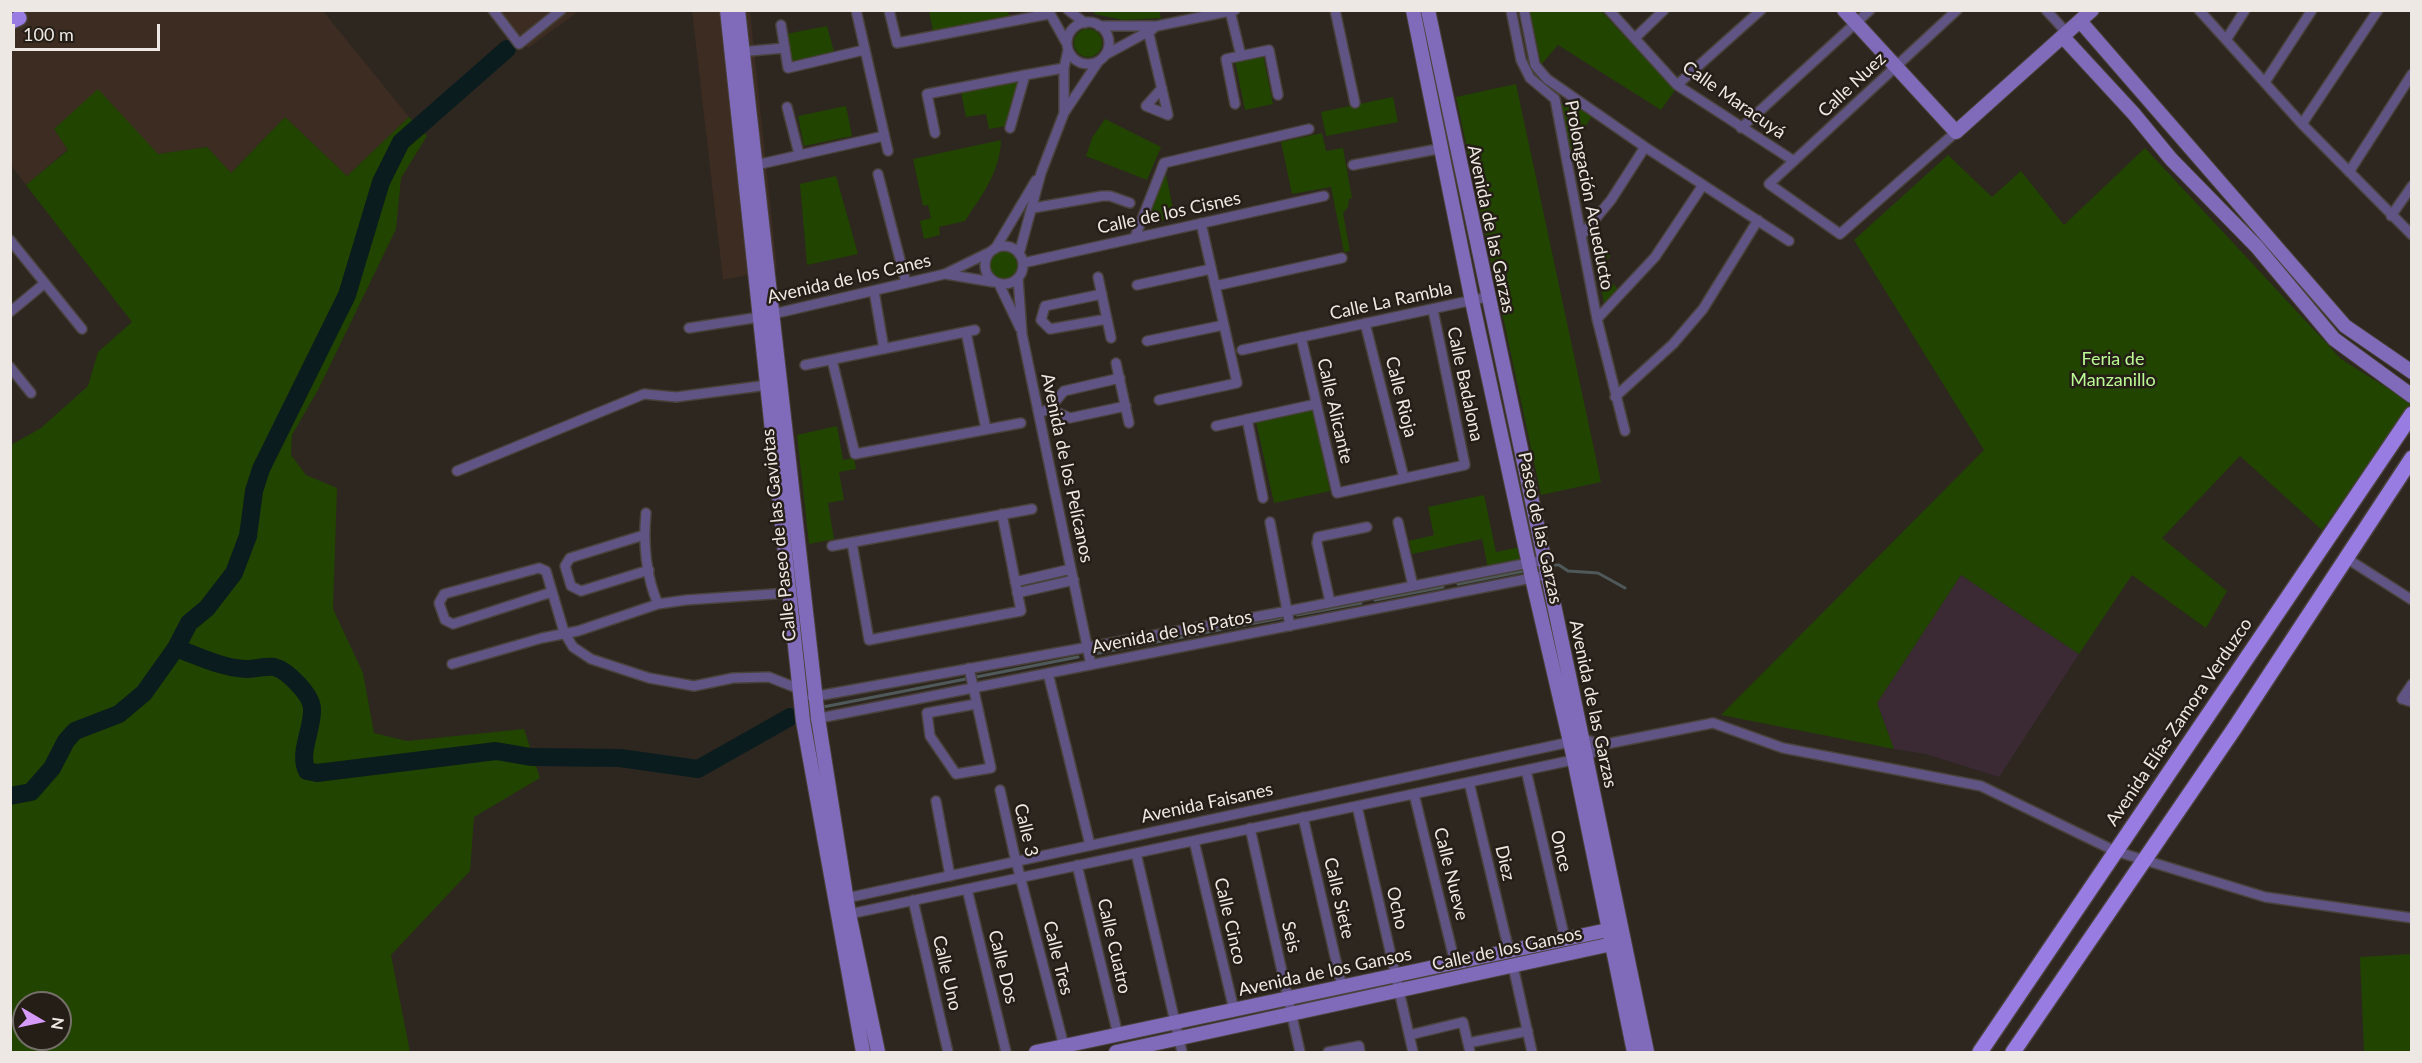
<!DOCTYPE html>
<html>
<head>
<meta charset="utf-8">
<style>
  body { margin:0 }
  #map { position:relative; width:2422px; height:1063px; overflow:hidden; background:#2e2720; font-family:Lato,sans-serif }
  canvas { display:block }
  .frame { position:absolute; inset:0; border:12px solid #ede8e3; pointer-events:none }
  .north { position:absolute; left:12px; top:991px; width:60px; height:60px; box-sizing:border-box; background:#251e17; border:2px solid #756f69; border-radius:50%; rotate:99deg; font-size:16px; font-weight:700; line-height:24px; text-align:center; color:#ede8e3 }
  .north::after { content:''; display:block; margin:auto; width:21px; height:27px; background:#d69bfa; clip-path:polygon(50% 0,100% 100%,50% 72%,0 100%) }
  .scale { position:absolute; left:12px; top:24px; width:148px; height:27px; box-sizing:border-box; border:3px solid #ede8e3; border-top:0; padding-left:8px; font-size:18px; line-height:21px; white-space:nowrap; color:#ede8e3; -webkit-text-stroke:4px #251e17; paint-order:stroke }
</style>
</head>
<body>
<div id="map">
<canvas width="2422" height="1063"></canvas>
<div class="frame"></div>
<div class="north">N</div>
<div class="scale">100 m</div>
</div>
<script>
const g = document.querySelector('canvas').getContext('2d');
g.lineJoin = 'round';
function paint(path, color) { g.fillStyle = color; g.fill(path, 'evenodd'); }
function strokePath(path, color, width, dash) { g.strokeStyle = color; g.lineWidth = width; g.lineCap = dash ? 'butt' : 'round'; g.setLineDash(dash || []); g.stroke(path); }
function drawText(font, color, halo, rows, align = 'center') {
  g.font = font + ' Lato,sans-serif'; g.lineWidth = 5; g.setLineDash([]); g.textBaseline = 'middle'; g.strokeStyle = halo; g.fillStyle = color; for (const [text, x, y, turn = 0] of rows) {
    g.save(); g.translate(x, y); g.rotate((+turn || 0) * Math.PI / 180); g.textAlign = isNaN(turn) ? turn : align; if (halo) g.strokeText(text, 0, 0); g.fillText(text, 0, 0); g.restore();
  }
}
paint(new Path2D(`
  M11 11H323L409 117 347 176 285 117 231 173 207 147 158 154 54 129 68 149 26 185 11 165Z
  M500 11H579L528 48Z
  M692 11H750L777 269 723 280Z`), '#3c2c22');
paint(new Path2D(`
  M1961 575 2079 654 1999 777 1926 754 1894 749 1877 703Z`), '#3b2a34');
paint(new Path2D(`
  M929 11H1007L1010 16 933 31Z
  M1095 11H1159L1161 18 1124 20 1094 14Z
  M1530 11H1601L1675 90 1661 110 1558 45 1541 65Z
  M827 26 834 52 791 62 786 34Z
  M1074 43a14 14 0 1 1 28 0a14 14 0 1 1-28 0Z
  M1263 55 1273 104 1245 110 1235 61Z
  M1019 81 1007 126 989 129 986 114 966 117 961 92Z
  M1516 84 1601 482 1541 495 1456 97Z
  M98 89 158 154 207 147 231 173 285 117 347 176 409 117 427 136 401 178 396 229 319 388 292 435 291 455 306 475 337 488 333 609 363 673 374 733 407 741 524 729 540 778 474 817 470 871 391 955 410 1052H11V445L41 428 88 386 98 352 132 322 26 185 68 150 54 129ZM24 1003H60V1039H24Z
  M1393 97 1398 122 1326 136 1321 112Z
  M1564 101H1568L1592 116 1571 150 1561 107Z
  M846 106 852 136 804 146 798 116Z
  M1105 119 1161 147 1147 180 1086 156 1092 138Z
  M1322 133 1326 151 1343 148 1352 198 1349 199 1348 207 1343 213 1350 251 1344 252 1331 187 1292 194 1281 142Z
  M1001 140C1000 172 982 195 965 221L939 227 940 235 924 239 920 221 931 218 928 205 923 206 913 159Z
  M2145 148 2341 359 2411 403 2322 530 2240 456 2162 538 2227 591 2206 628 2132 575 2079 654 1961 575 1877 703 1894 749 1721 715 1984 450 1854 240 1948 155 1992 197 2021 171 2064 225Z
  M1165 170 1175 218 1144 225Z
  M836 176 858 254 807 265 800 184Z
  M1591 232 1610 256 1599 269 1619 290 1604 304Z
  M989 265a14 14 0 1 1 28 0a14 14 0 1 1-28 0Z
  M1313 410 1330 491 1274 503 1256 422Z
  M837 426 843 460 854 458 856 469 839 472 844 500 828 503 834 539 809 544 797 435Z
  M1484 495 1496 552 1520 547 1523 560 1488 568 1482 539 1412 554 1409 541 1434 535 1428 507Z
  M2411 954V1052H2364L2360 957Z`), '#214400');
strokePath(new Path2D(`
  M1554 565H1559L1568 571 1598 573 1625 588
  M1458 584 1524 571
  M1375 600 1443 587
  M1297 615 1361 603
  M1094 654 1281 618
  M823 707 1078 657
  M790 717 797 715`), '#4f5959', 3);
strokePath(new Path2D(`
  M176 648C198 656 222 668 246 669 255 669 265 666 274 667 287 670 312 695 312 709 313 729 298 753 307 771L317 773 496 751 531 757 620 758 698 769 790 717
  M10 796 31 792 52 768 66 741 75 731 119 714 144 693 176 648 189 623 207 608 234 573 248 536 254 491 261 469 347 295 381 182 401 142 507 49`), '#0b1c1e', 18);
const street = new Path2D(`
  M493 10 519 44 561 10
  M856 10 888 151
  M889 10 897 43 1049 14
  M1048 10 1067 44
  M1068 10 1085 23
  M1335 10 1355 103
  M1511 10 1521 60 1530 78 1555 99 1597 319 1625 431
  M1524 10 1535 65 1547 79 1645 147 1789 241
  M1609 10 1677 85 1794 161
  M2046 10 2067 33
  M2199 10 2302 124 2412 235
  M1230 11 1241 56
  M1067 43a21 21 0 1 1 42 0a21 21 0 1 1-42 0Z
  M781 25 788 68 864 50
  M1099 26H1157L1235 10
  M1147 26 1168 115 1146 106 1162 88
  M1635 38 1664 10
  M2226 40 2245 10
  M739 52 785 48
  M1105 55 1153 29
  M2265 82 2312 10
  M1677 85 1761 10
  M1235 104 1226 59 1269 50 1278 95
  M787 107 799 154
  M1064 113 1098 62
  M2302 124 2378 10
  M1010 128 1025 75 1064 68
  M1741 128 1870 10
  M1956 132 1840 234 1769 184 1957 10
  M935 133 927 94 1025 75
  M756 165 884 136
  M1353 165 1443 148
  M2349 172 2412 74
  M878 174 906 283
  M1033 208 1102 196H1110L1130 203
  M2391 216 2412 186
  M1581 236 1611 200 1645 147
  M1135 237 1164 163 1309 129
  M10 240 82 329
  M985 265a19 19 0 1 1 38 0a19 19 0 1 1-38 0Z
  M995 249 1036 180
  M1019 254 1041 173 1064 113V68L1068 50
  M1023 263 1324 196
  M945 274 993 282
  M1098 277 1111 338
  M1018 278 1022 334 1091 665
  M999 284 1020 328
  M1137 285 1211 269
  M1215 286 1342 258
  M874 291 884 349
  M10 312 45 283
  M1597 319 1655 257 1703 185
  M1041 320 1045 306 1102 294
  M1041 320 1050 329 1107 319
  M1365 323 1404 478
  M689 328 760 317 945 274 990 252
  M966 332 986 429
  M1301 337 1337 493 1465 465 1433 310
  M1147 341 1224 325
  M1242 350 1487 297
  M832 360 855 454 1021 423
  M1116 363 1129 423
  M805 365 975 330
  M10 367 31 393
  M1615 397 1673 344 1703 309 1758 220
  M1159 400 1237 383 1201 223
  M1049 409 1070 418 1126 406
  M1039 413 1049 409 1064 391 1120 378
  M1247 419 1263 498
  M1216 426 1316 404
  M457 471 644 394 676 397 768 385
  M646 513C643 543 646 577 658 604
  M1270 522 1290 626
  M1398 522 1413 586
  M644 535 570 558 565 566 571 586 581 591 649 570
  M852 543 869 640 1021 611 1002 514
  M832 546 1032 509
  M2346 558 2412 600
  M1015 582 1071 569
  M552 592 453 624 445 620 439 603 444 594 539 568 546 571 564 632 573 647 591 659 649 678 694 686 733 678 769 677 799 689
  M1017 593 1074 580
  M1330 602 1317 543 1318 537 1367 527
  M452 664 542 638 578 631 658 604 686 600 788 593
  M969 668 991 768 956 774 930 736 927 713 976 704
  M1048 673 1090 845
  M2412 684 2402 699 2412 702
  M812 697 1288 611 1544 560
  M815 719 1547 575
  M1526 770 1565 939
  M1469 782 1509 951
  M1000 790 1014 853 1064 1046
  M1414 794 1455 963
  M936 801 950 876
  M1357 806 1413 1052
  M1303 817 1342 987
  M1250 828 1300 1052
  M1194 841 1234 1010
  M1136 853 1182 1052
  M1077 865 1118 1035
  M967 889 1006 1052
  M842 899 1584 739 1601 745
  M913 900 948 1052
  M845 915 1587 757 1601 745 1713 723 1783 748 1981 786 2115 851 2265 897 2412 918
  M1513 966 1532 1052
  M1409 1035 1463 1022 1470 1052
  M1468 1043 1528 1031
  M1328 1052 1359 1046 1360 1052`);
const secondary = new Path2D(`
  M727 10 803 721 863 1052
  M738 10 818 718 849 914 878 1052
  M1413 10 1472 301 1532 578 1574 759 1634 1052
  M1428 10C1500 358 1577 704 1647 1052
  M1844 10 1956 132 2092 10
  M2080 21 2345 326 2412 372
  M2063 37 2134 114 2171 159 2257 247 2334 339 2412 396
  M1036 1052 1617 928
  M1116 1052 1621 942`);
const primary = new Path2D(`
  M10 22 19 18
  M1980 1052 2412 414
  M2013 1052 2234 729 2412 458`);
strokePath(street, '#49423b', 12);
strokePath(secondary, '#49423b', 16);
strokePath(primary, '#49423b', 18);
strokePath(street, '#605485', 9);
strokePath(secondary, '#806bba', 14);
strokePath(primary, '#987ce2', 15);
drawText('18px', '#ede8e3', '#251e17', [
  ["Calle Nuez",1852,85,-43],
  ["Calle Maracuyá",1734,100,35],
  ["Prolongación Acueducto",1589,195,79],
  ["Calle de los Cisnes",1169,213,-12],
  ["Avenida de las Garzas",1491,229,78],
  ["Avenida de los Canes",849,279,-13],
  ["Calle La Rambla",1391,301,-12],
  ["Calle Badalona",1465,384,78],
  ["Calle Rioja",1401,397,76],
  ["Calle Alicante",1335,411,77],
  ["Avenida de los Pelícanos",1067,468,78],
  ["Paseo de las Garzas",1540,528,78],
  ["Calle Paseo de las Gaviotas",779,535,-96],
  ["Avenida de los Patos",1172,632,-11],
  ["Avenida de las Garzas",1593,704,78],
  ["Avenida Elías Zamora Verduzco",2179,722,-56],
  ["Avenida Faisanes",1207,803,-12],
  ["Calle 3",1026,830,77],
  ["Once",1561,851,77],
  ["Diez",1505,863,77],
  ["Calle Nueve",1451,874,76],
  ["Calle Siete",1339,898,77],
  ["Ocho",1397,908,77],
  ["Calle Cinco",1230,921,77],
  ["Seis",1291,937,77],
  ["Calle Cuatro",1114,946,77],
  ["Calle de los Gansos",1507,949,-12],
  ["Calle Tres",1058,958,76],
  ["Calle Dos",1003,967,76],
  ["Avenida de los Gansos",1325,972,-12],
  ["Calle Uno",947,973,77]
]);
drawText('18px', '#baf994', '#251e17', [
  ["Feria de",2113,359],
  ["Manzanillo",2113,380]
]);
</script>
</body>
</html>
